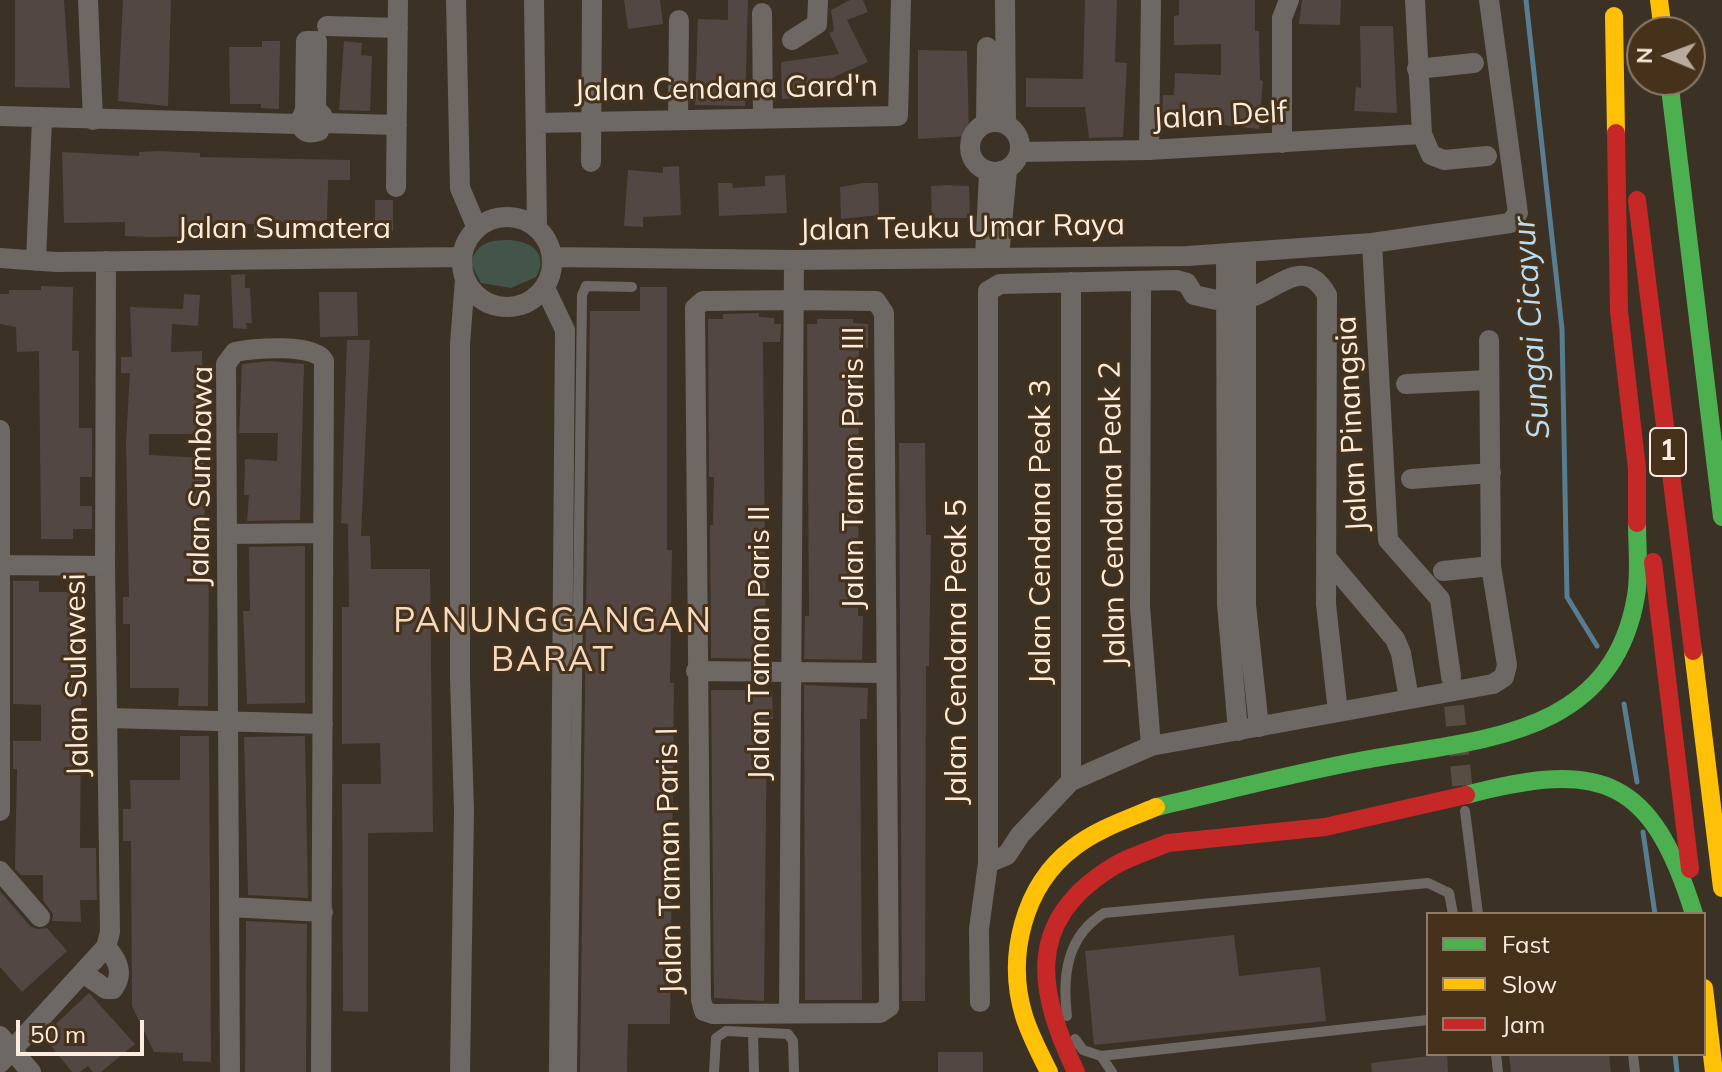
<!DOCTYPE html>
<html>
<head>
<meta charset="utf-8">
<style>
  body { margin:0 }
  #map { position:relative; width:1722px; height:1072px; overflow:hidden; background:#3c3125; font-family:Mulish,sans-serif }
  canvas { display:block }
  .legend { position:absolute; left:1426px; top:912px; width:280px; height:144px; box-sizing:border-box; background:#46311b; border:2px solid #8e7c69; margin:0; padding:10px 14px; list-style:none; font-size:24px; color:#faecdf }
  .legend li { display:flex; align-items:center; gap:16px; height:40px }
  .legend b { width:40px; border:2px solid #8e7c69 }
  .north { position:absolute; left:1626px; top:16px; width:80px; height:80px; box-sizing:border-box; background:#46311b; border:2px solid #8e7c69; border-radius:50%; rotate:271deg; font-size:22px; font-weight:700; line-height:32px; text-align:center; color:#faecdf }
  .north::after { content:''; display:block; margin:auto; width:28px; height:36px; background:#b8ab9e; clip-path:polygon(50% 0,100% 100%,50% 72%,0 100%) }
  .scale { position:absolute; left:16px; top:1020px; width:128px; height:36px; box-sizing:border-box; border:4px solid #faecdf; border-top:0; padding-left:10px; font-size:24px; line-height:28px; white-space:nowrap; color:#faecdf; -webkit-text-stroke:6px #46311b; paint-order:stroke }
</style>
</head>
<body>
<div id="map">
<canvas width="1722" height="1072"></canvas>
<ul class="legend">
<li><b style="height:10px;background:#4caf50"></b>Fast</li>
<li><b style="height:10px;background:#ffc107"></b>Slow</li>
<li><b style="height:10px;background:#c62828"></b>Jam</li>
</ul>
<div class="north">N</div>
<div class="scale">50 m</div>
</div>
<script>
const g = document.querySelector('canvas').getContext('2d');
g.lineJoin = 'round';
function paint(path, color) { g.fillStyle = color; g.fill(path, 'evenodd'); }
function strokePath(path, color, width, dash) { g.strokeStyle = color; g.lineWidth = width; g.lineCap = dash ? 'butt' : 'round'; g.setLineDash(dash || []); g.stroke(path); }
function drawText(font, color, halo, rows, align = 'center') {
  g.font = font + ' Mulish,sans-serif'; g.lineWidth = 6; g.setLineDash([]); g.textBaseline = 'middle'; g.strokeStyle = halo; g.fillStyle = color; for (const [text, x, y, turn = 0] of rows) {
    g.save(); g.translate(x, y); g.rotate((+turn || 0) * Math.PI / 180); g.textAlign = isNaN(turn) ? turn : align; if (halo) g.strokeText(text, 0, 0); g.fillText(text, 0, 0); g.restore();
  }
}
paint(new Path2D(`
  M509 240C532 241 549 254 536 277L511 288 481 283 471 264C475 243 490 240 509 240Z`), '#435548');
strokePath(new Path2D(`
  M1526 0 1562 329 1567 597 1597 646
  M1624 704 1637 782
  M1643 832 1655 914
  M1675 1054 1677 1072`), '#587d91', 5);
paint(new Path2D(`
  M15 0H64L70 88 15 87Z
  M123 0H171L168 106 118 101Z
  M624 0H660L663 24 628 29Z
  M728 0H748L745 106 695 105 698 19 728 20Z
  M850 0H863L868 12 847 20 868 62 834 77 836 87 797 90V98L782 99 781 62 839 54 829 33 834 31 831 10Z
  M1085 0H1117L1115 62 1127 63 1123 137 1089 138 1085 107H1026V78L1083 79Z
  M1179 0H1255V31H1259L1260 80 1263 81 1259 129 1223 125V119L1162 115 1163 95H1174L1175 73 1221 75V44L1174 45V16L1179 15Z
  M1302 0H1341L1340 25 1299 24Z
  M1360 26H1393L1397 113 1354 111 1356 87 1361 88Z
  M262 41H280L279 109 261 108V104H230L229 47H262Z
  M344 41 362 43 361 55 372 56 370 111 339 110Z
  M918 50 967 51 969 136 918 139Z
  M158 151 200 153V157L350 160V180H328L327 221 267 223V238H254V224L223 223V236L150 237 125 236V222L64 223 62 152 139 156V152Z
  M679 166 681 215 643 217V227L624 226 628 170 663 173V167Z
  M785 175 787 213 719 216 718 183H732L733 188 765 186V176Z
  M863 183H878L879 215 841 219 840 187Z
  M947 185 969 186 970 218H932L931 186Z
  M375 200H393V231H375Z
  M245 274V288H250L252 323H246L247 329 233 328 231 275Z
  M41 286 73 287 72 351H79V428H92V477H80V506H92V529H73V539H41L39 351 17 352 16 327 0 324V294H9V290H41Z
  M640 287H667V550H672L670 683H674L670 1024H628L627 1072H580L590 311H640Z
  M319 292H357L358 336 320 337Z
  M184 294 200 295 198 326 172 324 171 352 202 351 204 434H149V455L204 458 205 565H209L208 706H178L179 688H130V624H123V597H129L126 442 130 373H121V357H132L130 307 183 309Z
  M759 313V317L774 318V324H781L780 342H763L766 659 711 658 710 525H713L714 477H709L708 319H723V314Z
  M817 319H853V323L868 324V348H859L858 616H863L862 660 804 659 805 616H809L807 324H817Z
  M347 340H370L361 536H370L371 569H430L433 832 368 833V1012L343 1011 342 784H381L380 743 342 744V607H349L348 524 341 523Z
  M269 361 304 364 300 520 247 521 249 495H244L245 459 277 461 278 433H239L242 364Z
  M899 443H925L926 535H931L929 666H926L925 1001H902Z
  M305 546V703L247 704 243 611H250L249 547Z
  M13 581H39V592H82L80 848H96L97 900H80L81 922 52 921 53 914 43 900V875H21L15 869 17 769H13V741H41V705L13 704Z
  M804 685 868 688 867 719H860L862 1000H805Z
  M711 690H772L773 719H767L764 1001 714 998Z
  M180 736H209L211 1062 183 1061V1053L154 1052 132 1006 131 841H123V809H131L130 780H180Z
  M305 736 308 898 248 895 244 737Z
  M0 891 30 926 37 929 47 928 67 951 22 992 0 967Z
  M246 921 307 924 306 1072H245Z
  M1234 935 1239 976 1320 967 1326 1021 1094 1045 1085 951Z
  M89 993 135 1044 101 1072H93L88 1066 80 1072H72L43 1036Z
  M938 1052H983V1072H938Z
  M1447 1054 1448 1072H1372L1371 1063Z
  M1509 1054H1609L1611 1072H1511Z`), '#524742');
strokePath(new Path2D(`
  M1451 676 1464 803`), '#584d41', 20, [20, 10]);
strokePath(new Path2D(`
  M1465 811 1478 914
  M1067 1016C1062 975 1067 936 1104 913L1428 883 1449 893 1453 914
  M753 1033 754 1072
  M1075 1039 1083 1050 1101 1056 1428 1020
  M1496 1054 1498 1072
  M1633 1054 1635 1072
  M1101 1056 1112 1072
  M572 1072 582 295 586 286 632 287
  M714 1072 716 1038 726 1031 788 1034 793 1041 794 1072`), '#6d6864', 10);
strokePath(new Path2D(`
  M88 0 93 120
  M456 0 460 188 477 228
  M534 0 537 228
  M1005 0 1006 124
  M1415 0 1422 134 1431 155 1444 160 1487 156
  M762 13 763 119
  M327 26 398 28
  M792 40 817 24 818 0
  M1417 69 1474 63
  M305 110 306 41H317L316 110
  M0 116 299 124C304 133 309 134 319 131L322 115 316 110H305L299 124
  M678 120 679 20
  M970 147a25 25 0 1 1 50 0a25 25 0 1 1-50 0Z
  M323 123 397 125
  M536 123 898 116 901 0
  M986 123 987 47
  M1282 143V18L1289 0
  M1149 150 1151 0
  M1020 152 1149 150 1422 134
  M591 162 592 0
  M396 187 398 0
  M462 262a45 45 0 1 1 90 0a45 45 0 1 1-90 0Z
  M1372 243 1388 540 1440 599 1451 676
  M1246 253V605L1259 727
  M1226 254 1227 604 1238 731
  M999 256 1007 170
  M552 257 794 260 1188 256 1372 243 1510 223 1518 213 1489 0
  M985 257 989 172
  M0 258 56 262 462 257
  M36 261 42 119
  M1141 281 1140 607 1151 746
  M1071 282V781
  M545 288 565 330 559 1072
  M1246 299C1275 292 1304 253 1327 295L1326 604 1338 712
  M793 300 876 301 884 313 889 1007 880 1013 713 1014 704 1011 701 1000 695 308 703 301Z
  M1406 384 1489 380
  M0 430V811
  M1411 479 1491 473
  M228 534 322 533
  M1326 557 1395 639 1401 653 1409 699
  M0 565 105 566
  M1443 571 1491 566
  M696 671 884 673
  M109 718 323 724
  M988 863 1007 855 1020 835 1071 781 1151 746 1493 684 1504 677 1507 665 1491 566 1489 340
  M0 871 40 917
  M229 907 323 912
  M83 973 106 989H113C125 973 117 959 106 947
  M980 1002 979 929 988 863V291L1000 284 1176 280 1187 283 1194 295 1226 302
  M789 1012 794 260
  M0 1036 31 1072
  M0 1063 106 947 110 932 105 566 106 261
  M230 1072 226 364 235 352C254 348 315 343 324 361L321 1072
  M460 1072 464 810 460 678V344L465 279`), '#6d6864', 20);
strokePath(new Path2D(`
  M1669 80 1722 517
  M1466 795C1602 759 1652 778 1694 914
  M1156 807C1225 791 1294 773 1364 760 1476 739 1612 739 1636 596 1640 573 1637 547 1637 523`), '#4caf50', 18);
strokePath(new Path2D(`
  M1659 0 1663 32
  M1614 16 1616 133
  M1693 651 1722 888
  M1704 988 1714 1072
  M1049 1072C1040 1054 1030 1035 1024 1016 1006 957 1023 886 1073 848 1097 829 1128 819 1156 807`), '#ffc107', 18);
strokePath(new Path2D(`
  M1616 133 1619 311 1637 469V523
  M1637 200 1693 651
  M1653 562 1690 869
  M1168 843 1325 827 1466 795
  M1076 1072C1039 994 1024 925 1106 871 1124 858 1147 852 1168 843`), '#c62828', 18);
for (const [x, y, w] of [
  [1668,452,36]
]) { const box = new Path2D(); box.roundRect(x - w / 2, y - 24, w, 48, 6); g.fillStyle = '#46311b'; g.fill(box); strokePath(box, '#faecdf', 2); }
drawText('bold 28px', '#faecdf', null, [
  ["1",1668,452]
]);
drawText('30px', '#faecdf', '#46311b', [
  ["Jalan Cendana Gard'n",726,89,-1],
  ["Jalan Delf",1220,116,-3],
  ["Jalan Teuku Umar Raya",962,228,-1],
  ["Jalan Sumatera",284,229],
  ["Jalan Pinangsia",1352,424,-93],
  ["Jalan Taman Paris III",854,468,-90],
  ["Jalan Sumbawa",201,476,-89],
  ["Jalan Cendana Peak 2",1113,514,-91],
  ["Jalan Cendana Peak 3",1041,532,-90],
  ["Jalan Taman Paris II",760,643,-90],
  ["Jalan Cendana Peak 5",957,652,-90],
  ["Jalan Sulawesi",77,675,-91],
  ["Jalan Taman Paris I",670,861,-91]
]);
drawText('italic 32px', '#b6def6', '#46311b', [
  ["Sungai Cicayur",1532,328,-94]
]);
g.letterSpacing = '2px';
drawText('34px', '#f7dbc1', '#46311b', [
  ["PANUNGGANGAN",553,622],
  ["BARAT",553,661]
]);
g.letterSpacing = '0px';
</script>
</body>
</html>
